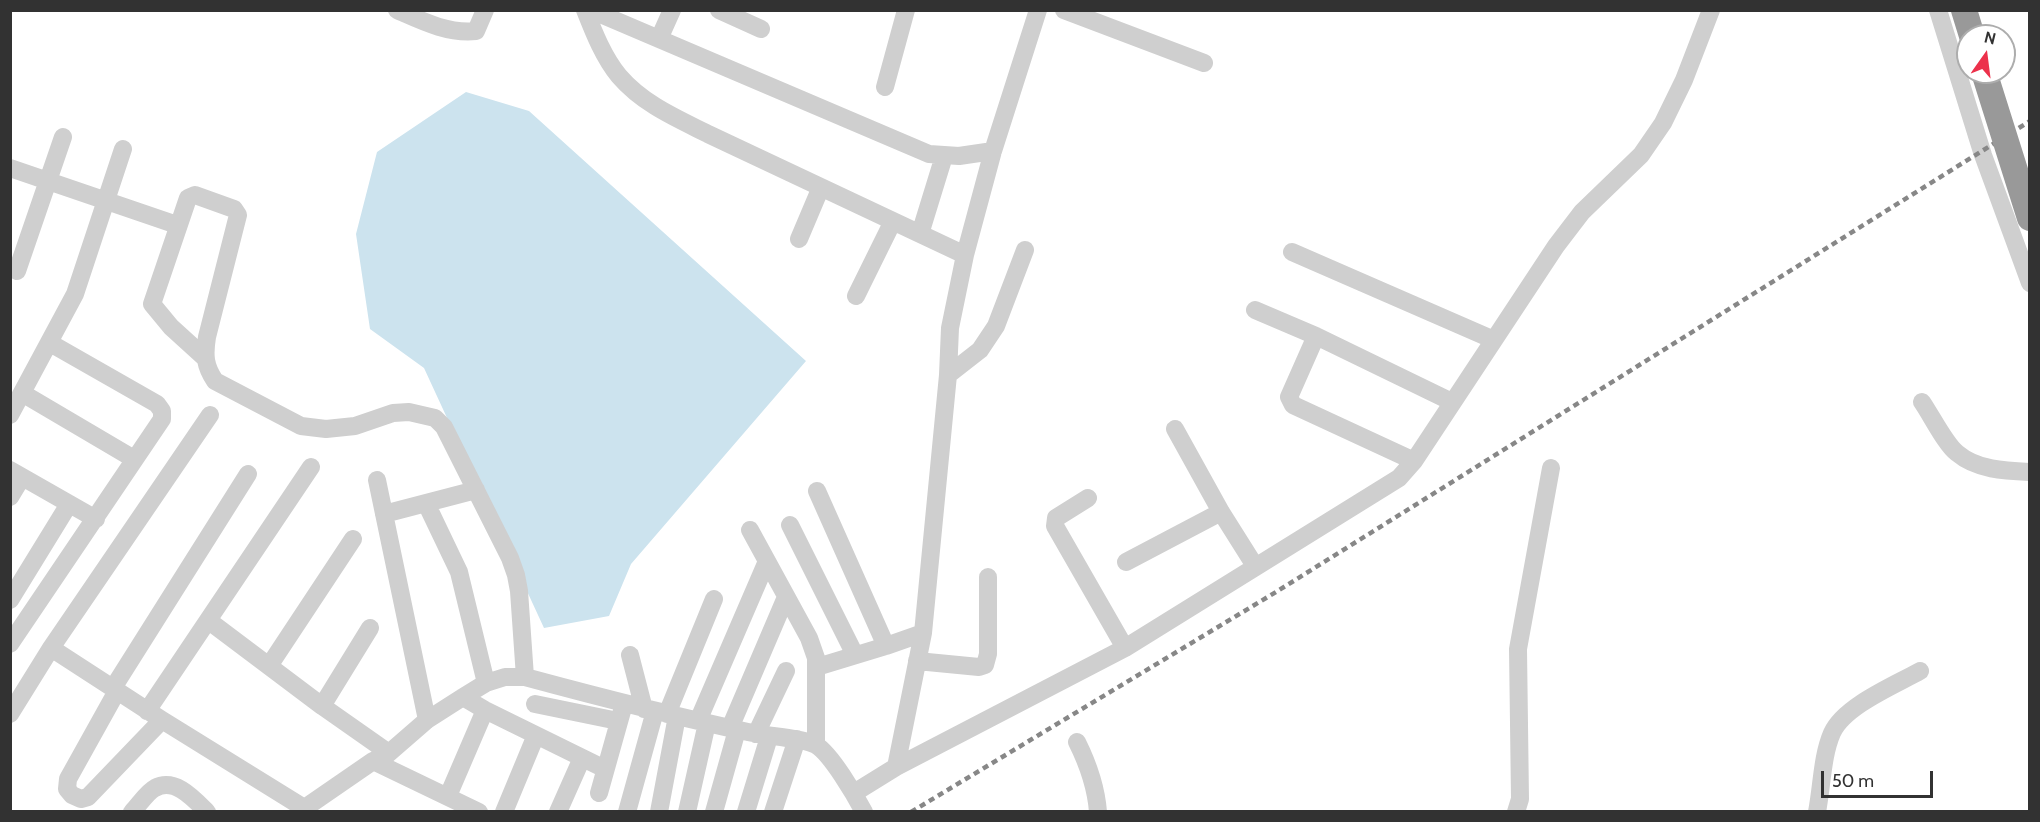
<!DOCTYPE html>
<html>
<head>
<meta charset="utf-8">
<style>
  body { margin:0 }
  #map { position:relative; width:2040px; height:822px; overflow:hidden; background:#fff; font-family:Cabin,sans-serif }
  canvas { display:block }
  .frame { position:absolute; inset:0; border:12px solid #323232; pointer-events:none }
  .north { position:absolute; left:1956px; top:24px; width:60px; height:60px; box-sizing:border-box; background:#fff; border:2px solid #adadad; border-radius:50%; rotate:14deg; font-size:16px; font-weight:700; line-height:24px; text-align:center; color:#323232 }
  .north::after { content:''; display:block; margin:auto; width:21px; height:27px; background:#ec314b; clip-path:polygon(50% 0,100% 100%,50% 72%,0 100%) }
  .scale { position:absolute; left:1821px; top:771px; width:112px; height:27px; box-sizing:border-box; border:3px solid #323232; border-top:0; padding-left:8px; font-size:18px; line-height:21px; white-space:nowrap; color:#323232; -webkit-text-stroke:4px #fff; paint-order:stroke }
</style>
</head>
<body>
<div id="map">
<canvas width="2040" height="822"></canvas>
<div class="frame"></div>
<div class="north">N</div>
<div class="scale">50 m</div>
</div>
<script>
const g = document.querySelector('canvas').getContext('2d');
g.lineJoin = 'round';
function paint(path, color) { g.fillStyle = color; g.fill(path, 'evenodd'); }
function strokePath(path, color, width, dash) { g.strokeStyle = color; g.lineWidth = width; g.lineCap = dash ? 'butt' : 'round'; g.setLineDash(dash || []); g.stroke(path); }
paint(new Path2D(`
  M466 92 529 111 806 361 631 564 609 616 544 628 424 368 370 329 356 234 377 152Z`), '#cce3ee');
strokePath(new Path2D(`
  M397 10C422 21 448 34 476 31L485 10
  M585 10C594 33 604 58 619 76 643 104 676 118 708 134L965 255
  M591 10 929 154 959 156 993 151
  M719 10 761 29
  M1064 10 1204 63
  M1938 10 1983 155 2030 283
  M659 39 672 10
  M885 87 906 10
  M10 168 177 225
  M920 234 944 156
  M799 239 821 187
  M1292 252 1494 340
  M17 271 63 137
  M856 296 893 221
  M1255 310 1316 336 1452 402
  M1316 336 1289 397 1293 405 1414 461
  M204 357 171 327 152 304 188 198 195 195 234 209 238 215 207 337C204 356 205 366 215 381L301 426 326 429 355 426 393 413 409 412 435 418 444 427 510 558 516 575 519 591 525 677
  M948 375 980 350 996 326 1025 250
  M22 393 134 459
  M1922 402C1931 415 1946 445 1957 453 1977 470 2005 471 2030 472
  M10 415 75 294 123 149
  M1175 429 1221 512 1255 566
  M10 470 96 519
  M377 480 427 720
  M817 491 886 646
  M10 497 22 477
  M1088 498 1056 518 1055 526 1125 648
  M426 503 459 572 486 683
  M384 514 476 490
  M790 525 855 655
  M750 530 809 638 816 658V745
  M1126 562 1221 512
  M10 600 69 504
  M209 621 322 706 389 753
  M10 644 162 419V411L157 404 50 343
  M51 648 162 720 304 808
  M630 655 644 709
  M917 661 979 667 985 665 988 654V577
  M269 666 353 539
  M817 667 886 646 923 633
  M113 688 248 474
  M117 691 68 779 67 789 72 795 81 799 88 797 162 720
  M463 697 485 710 605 769
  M535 704 618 721
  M322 706 370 628
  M147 711 311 467
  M10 714 51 648 210 415
  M667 714 714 599
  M698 721 767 561
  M730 728 786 597
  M756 734 786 671
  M1077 742C1088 764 1096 786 1098 812
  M373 761 479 812
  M896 767 923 633 948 375 950 328 965 255 993 151 1038 10
  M599 793 624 704
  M854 793 896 767 1125 648 1399 478 1414 461 1556 246 1582 212 1641 155 1663 123 1684 80 1711 10
  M448 796 485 710
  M132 812C139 805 147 792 155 788 175 777 194 799 207 812
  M299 812 373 761 389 753 427 720 463 697 486 683 505 677H525C599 697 673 716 748 732 764 736 804 738 816 745 831 754 855 795 864 812
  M504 812 536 735
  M558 812 582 758
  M627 812 655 711
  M659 812 677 716
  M687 812 707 723
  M714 812 737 730
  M746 812 769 737
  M773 812 797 739
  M1516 812 1520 799 1518 649 1551 468
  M1817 812C1822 786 1822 756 1832 733 1844 706 1895 685 1920 671`), '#cfcfcf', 18);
strokePath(new Path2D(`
  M1964 10 1972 36`), '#999', 26);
strokePath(new Path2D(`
  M911 812 1276 592 2030 121`), '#878787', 4.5, [6, 4.5]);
strokePath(new Path2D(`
  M1984 72 2030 218`), '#999', 26);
</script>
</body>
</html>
